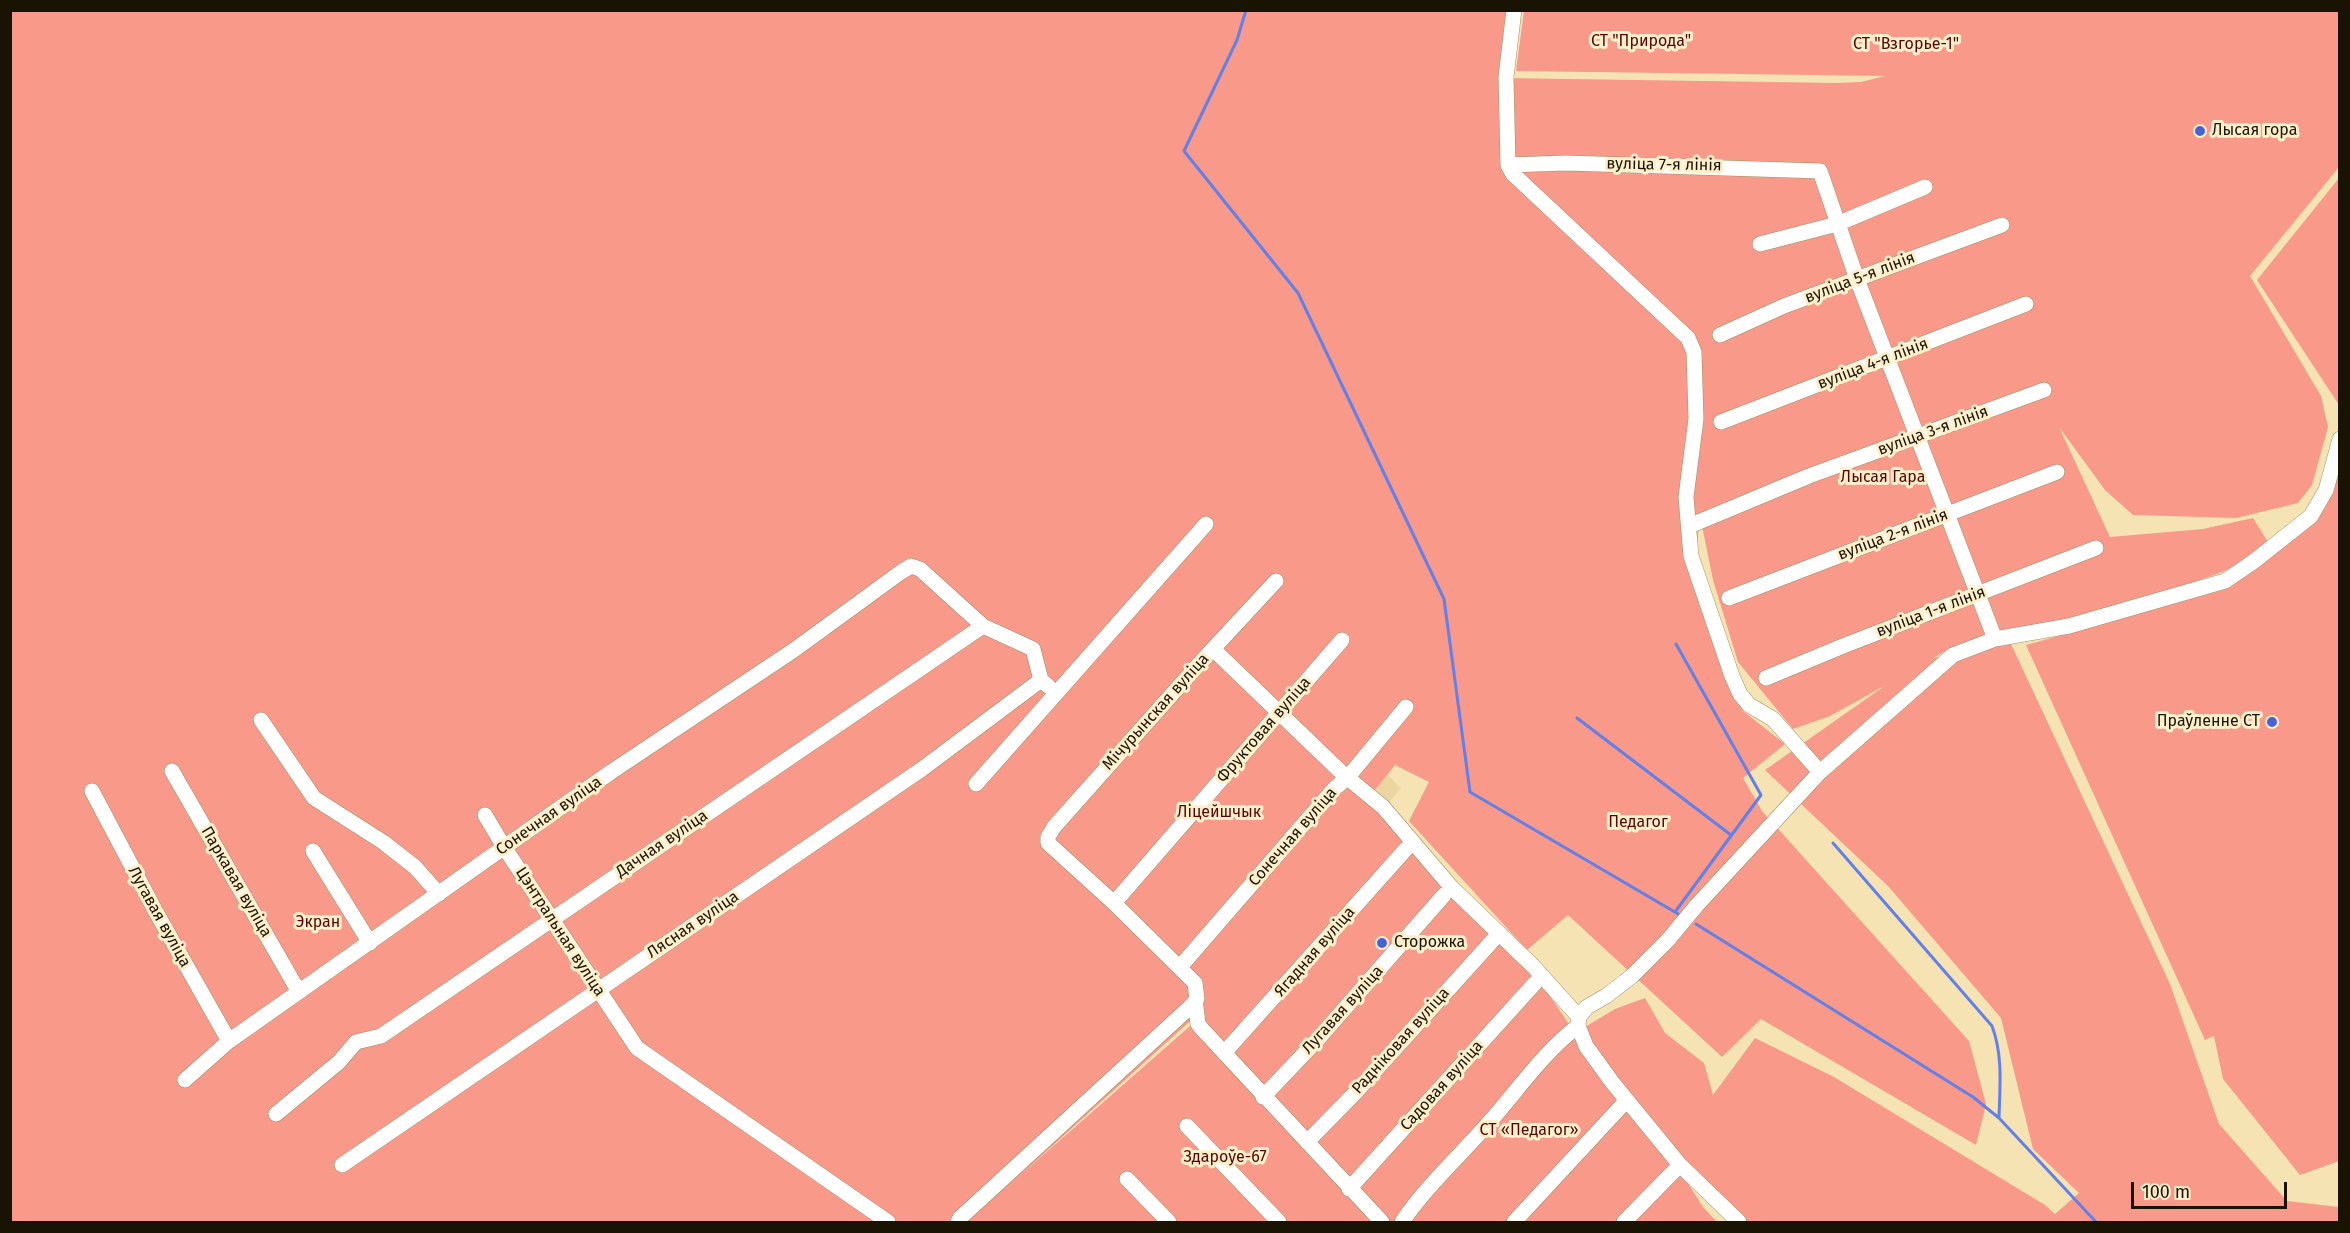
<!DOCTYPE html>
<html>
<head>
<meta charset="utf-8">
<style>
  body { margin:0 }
  #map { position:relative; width:2350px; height:1233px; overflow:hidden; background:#f5e3b4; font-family:"Fira Sans",sans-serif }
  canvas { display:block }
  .frame { position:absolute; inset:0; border:12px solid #191303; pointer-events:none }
  .scale { position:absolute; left:2131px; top:1182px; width:156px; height:27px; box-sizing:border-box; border:3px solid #191303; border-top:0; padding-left:8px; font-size:18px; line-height:21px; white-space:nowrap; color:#191303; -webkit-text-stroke:4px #fff0cb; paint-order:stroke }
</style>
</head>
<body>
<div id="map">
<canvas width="2350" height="1233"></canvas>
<div class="frame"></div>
<div class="scale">100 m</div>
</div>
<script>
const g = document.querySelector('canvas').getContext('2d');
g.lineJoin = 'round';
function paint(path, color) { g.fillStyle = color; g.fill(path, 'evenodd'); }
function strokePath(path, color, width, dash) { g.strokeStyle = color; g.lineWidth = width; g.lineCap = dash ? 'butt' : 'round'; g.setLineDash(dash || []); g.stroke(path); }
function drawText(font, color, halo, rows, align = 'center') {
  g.font = font + ' "Fira Sans",sans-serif'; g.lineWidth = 6; g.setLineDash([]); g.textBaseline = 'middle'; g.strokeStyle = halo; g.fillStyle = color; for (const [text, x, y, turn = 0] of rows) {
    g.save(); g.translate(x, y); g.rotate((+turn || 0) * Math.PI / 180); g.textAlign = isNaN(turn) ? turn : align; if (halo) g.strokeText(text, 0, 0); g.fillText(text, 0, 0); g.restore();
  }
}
paint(new Path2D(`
  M1387 775 1401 788 1388 804 1375 789Z`), '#ebd6a0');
paint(new Path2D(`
  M1507 10 1501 78 1838 83 1861 82 1885 76 1516 71 1524 11H2339V167L2250 276 2321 396 2328 427 2312 485 2298 503 2236 518 2133 515 2105 490 2059 427 2110 537 2203 529 2253 518 2268 542 2238 566 2143 601 1986 637 1944 652 1933 658 2011 644 2170 984 2219 1124 2287 1201 2339 1207V1222H1741L1681 1172 1703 1207 1717 1222H11L10 11ZM1700 516 1713 580 1738 662 1793 729 1830 716 1886 685 1765 770 1888 886 2001 1018 2033 1149 2079 1193 2055 1214 2045 1205 1834 1077 1755 1038 1713 1095 1704 1063 1665 1033 1645 998 1615 1009 1585 1027 1620 1099 1541 983 1348 1194 1540 983 1375 790 1395 765 1429 782 1409 821 1527 950 1568 915 1722 1057 1761 1019 1976 1145 1986 1104 1969 1041 1762 811 1743 778 1785 744 1743 711 1694 572ZM1197 1018 1198 1019 1017 1178 1188 1023Z
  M2339 178V405L2257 280Z
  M2339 470V1161L2300 1175 2223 1079 2214 1036 2205 1040 2026 645 2223 590 2232 585 2306 530C2320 514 2335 491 2339 470Z`), '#f8998a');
strokePath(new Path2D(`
  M1246 10 1237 40 1184 151 1298 293 1444 599 1470 792 1680 915
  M1577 718 1731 835
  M1833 843 1992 1026C2003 1055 2000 1086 1999 1117
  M1675 912 1761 795 1676 644
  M1696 924 1973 1097 1999 1118 2096 1222`), '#6380e9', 3);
const minor = new Path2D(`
  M1514 10 1506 77 1508 165 1513 174 1688 338 1694 352 1696 419 1686 497 1691 556 1732 676 1740 694 1749 705 1773 719 1820 772
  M1508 165 1566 163 1820 171 1857 279 1995 639
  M1760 244 1837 224 1925 187
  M1720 335 1784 306 2002 225
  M1721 422 2026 304
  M1689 526 1809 476 2044 390
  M1276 581 1198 665 1054 827 1048 837V843L1114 903 1195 983 1197 999 1190 1007H1196L1198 1024 1203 1030 1382 1222
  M1729 598 2057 472
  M983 626 1033 649 1041 680 1048 686
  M1213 649 1343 774 1383 807 1452 888 1533 966 1579 1017
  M1766 678 1843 646 2096 548
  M261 720 314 798 383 842 415 867 439 894
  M172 771 299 992
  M976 784 1206 524
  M92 791 156 912 229 1041
  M485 815 504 847 637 1048 888 1222
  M313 851 370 943
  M1114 903 1342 640
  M1180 967 1334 789 1348 777 1406 707
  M1224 1053 1406 849
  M185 1080 229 1041 611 772 794 650 901 572 911 566 920 569 983 626 381 1036 356 1042 339 1062 276 1114
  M1263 1097 1318 1039 1444 895
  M1187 1126 1279 1222
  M1307 1142 1355 1093 1494 939
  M342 1165 922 769 1041 680
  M1127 1179 1169 1222
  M1349 1189 1535 983
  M958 1222 960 1218 1190 1007
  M1402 1222C1428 1184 1463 1153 1493 1118 1520 1087 1545 1051 1578 1026
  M1514 1222 1627 1100
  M1624 1222 1680 1165
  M1739 1222 1680 1165 1612 1082 1586 1046 1578 1026 1579 1017 1587 1007 1606 996 1632 976 1668 940 1697 905 1820 772 1953 655 1995 639 2069 626 2225 581 2253 562 2311 516 2326 490 2340 439`);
strokePath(minor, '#9f8e62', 16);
strokePath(minor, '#fff', 15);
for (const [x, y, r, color] of [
  [2200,131,6,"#4762d6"],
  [2272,722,6,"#4762d6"],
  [1382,943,6,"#4762d6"]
]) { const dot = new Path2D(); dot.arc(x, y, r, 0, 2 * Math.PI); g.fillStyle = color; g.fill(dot); strokePath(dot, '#fff0cb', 2); }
drawText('16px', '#560301', '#fff0cb', [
  ["СТ \"Природа\"",1641,42],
  ["СТ \"Взгорье-1\"",1906,45],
  ["Лысая Гара",1883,478],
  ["Ліцейшчык",1219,813],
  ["Педагог",1638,823],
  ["Экран",318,923],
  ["СТ «Педагог»",1529,1131],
  ["Здароўе-67",1225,1158]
]);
drawText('16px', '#191303', '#fff0cb', [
  ["Лысая гора",2212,131],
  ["Праўленне СТ",2260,722,"right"],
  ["Сторожка",1394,943]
], 'left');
drawText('16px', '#191303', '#fff0cb', [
  ["вуліца 7-я лінія",1664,165,1],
  ["вуліца 5-я лінія",1860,278,-21],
  ["вуліца 4-я лінія",1873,364,-21],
  ["вуліца 3-я лінія",1933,431,-20],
  ["вуліца 2-я лінія",1893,535,-21],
  ["вуліца 1-я лінія",1931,612,-21],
  ["Мічурынская вуліца",1156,712,-48],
  ["Фруктовая вуліца",1264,730,-49],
  ["Сонечная вуліца",549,816,-35],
  ["Сонечная вуліца",1293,837,-49],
  ["Дачная вуліца",662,844,-34],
  ["Паркавая вуліца",236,882,60],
  ["Лугавая вуліца",159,917,61],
  ["Лясная вуліца",693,925,-34],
  ["Цэнтральная вуліца",560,932,57],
  ["Ягадная вуліца",1315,952,-49],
  ["Лугавая вуліца",1343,1010,-48],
  ["Радніковая вуліца",1401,1041,-48],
  ["Садовая вуліца",1442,1086,-48]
]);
</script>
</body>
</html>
